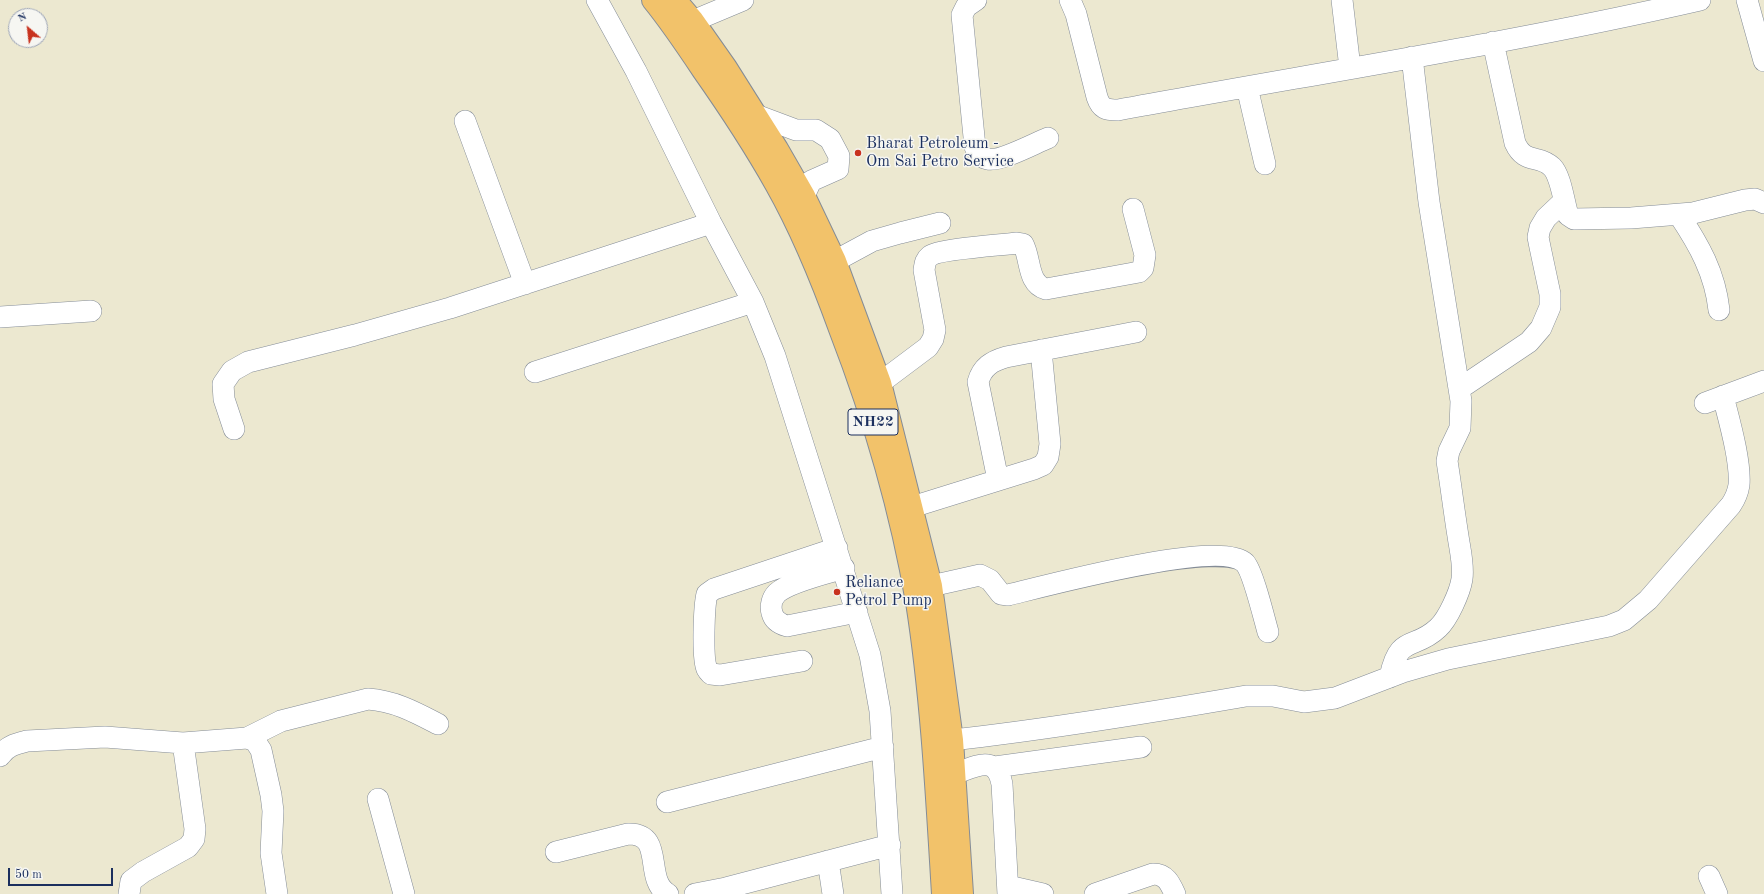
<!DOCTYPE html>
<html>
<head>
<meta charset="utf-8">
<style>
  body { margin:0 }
  #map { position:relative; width:1764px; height:894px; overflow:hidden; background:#ece8d0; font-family:"Old Standard TT",serif }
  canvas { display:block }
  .north { position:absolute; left:8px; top:8px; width:40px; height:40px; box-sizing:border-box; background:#f6f6f2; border:1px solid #9ea6b7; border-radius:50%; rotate:332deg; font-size:11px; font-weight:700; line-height:16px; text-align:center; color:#1b2f5e }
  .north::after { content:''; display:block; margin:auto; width:14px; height:18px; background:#c8321e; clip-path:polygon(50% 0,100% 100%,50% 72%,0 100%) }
  .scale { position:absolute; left:8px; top:868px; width:105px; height:18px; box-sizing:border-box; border:2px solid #1b2f5e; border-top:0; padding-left:5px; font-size:12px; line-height:14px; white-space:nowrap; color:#1b2f5e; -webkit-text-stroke:3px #f6f6f2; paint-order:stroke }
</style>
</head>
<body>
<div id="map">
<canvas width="1764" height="894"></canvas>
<div class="north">N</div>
<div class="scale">50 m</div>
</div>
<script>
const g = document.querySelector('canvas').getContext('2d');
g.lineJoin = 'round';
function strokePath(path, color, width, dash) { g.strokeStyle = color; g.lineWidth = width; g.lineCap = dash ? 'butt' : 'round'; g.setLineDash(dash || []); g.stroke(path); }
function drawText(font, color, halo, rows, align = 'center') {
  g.font = font + ' "Old Standard TT",serif'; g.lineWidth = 3; g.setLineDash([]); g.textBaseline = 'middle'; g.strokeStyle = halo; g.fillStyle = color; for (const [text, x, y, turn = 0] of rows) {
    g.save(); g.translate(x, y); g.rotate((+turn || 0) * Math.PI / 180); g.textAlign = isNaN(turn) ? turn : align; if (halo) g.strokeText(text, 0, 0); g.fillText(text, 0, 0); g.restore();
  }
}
const minor = new Path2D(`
  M597 0 636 71 711 223 753 302 775 356 870 655 880 711 892 894
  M976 0 966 7 962 15 975 147C978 152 981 158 988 159 1000 162 1035 143 1048 138
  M1070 0 1076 14 1097 97C1101 109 1106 110 1118 110 1312 74 1508 44 1700 0
  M1342 0 1350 68
  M1747 0 1764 61
  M693 21 743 0
  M1493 42 1515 143C1525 165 1539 154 1552 167 1561 176 1564 203 1568 215L1574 219 1631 218 1693 213 1745 200 1755 199 1764 203
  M1247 87 1265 164
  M756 115 796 130H816L830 139 839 156 838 169 811 181 804 196
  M465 121 525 284
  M1679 215C1699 245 1715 273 1719 310
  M835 261 872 241 900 233 940 223
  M0 317 91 311
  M535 372 753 302
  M880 383 928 347 933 339 935 330 924 270C925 264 925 260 930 256 939 249 1002 245 1017 243L1023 244C1031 258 1027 284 1046 289L1139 272 1143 268 1145 255 1133 209
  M1459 389 1529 342 1541 328 1550 307V294L1540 247 1538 237 1540 228 1546 218 1564 201
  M1705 403 1764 381
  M234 429 224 399 223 384 232 371 248 362 355 335 450 308 711 223
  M998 480 978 382C982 367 992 361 1006 357L1136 332
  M912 507 1034 469 1043 465 1048 457 1050 444 1041 350
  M844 568C827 573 789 582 777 593 772 598 770 606 772 613 774 621 780 624 787 626L857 612
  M931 586 980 575 990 580 1001 594 1008 595C1045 586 1220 539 1245 563 1253 572 1264 618 1268 632
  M802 661 720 675 711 674C709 672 708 671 707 669 702 659 704 606 707 594L714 589 837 548
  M1390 677C1399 633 1414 651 1438 628 1448 619 1460 592 1462 579 1464 565 1460 550 1458 536 1454 511 1451 486 1447 461L1449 451 1460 428 1461 401 1429 202 1412 57
  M247 738 281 721 368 699C395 701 415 712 438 724
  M952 740C1051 729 1148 713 1246 696H1273L1304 702 1335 698 1403 672 1448 659 1609 626 1624 620 1648 600 1731 505C1735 499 1738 492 1739 485 1741 461 1729 420 1723 396
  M0 756C7 746 15 744 27 741L105 737 183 743 247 738 255 741 261 750 271 795 273 811 271 853 277 894
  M995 767 1141 747
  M954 774C975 767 996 753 1002 784L1008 894
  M378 799 404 894
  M667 802 883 747
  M556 852 628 834C666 833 643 880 668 894
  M828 861 833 894
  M1709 876 1717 894
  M1008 886 1043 894
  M129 894 131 881 143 872 188 847 194 839 195 829 183 743
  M695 894 726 888 890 845
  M1095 894 1153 874C1166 874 1170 883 1175 894`);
const highway = new Path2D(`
  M653 0C671 22 687 46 703 70 729 107 754 145 776 184 802 230 822 279 840 329 874 417 901 509 917 602 932 698 937 796 943 894
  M675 0 693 21 726 68 777 149 804 196 835 261 880 383 931 586 952 740 962 894`);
strokePath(minor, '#848c97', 22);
strokePath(highway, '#848c97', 24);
strokePath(minor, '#fff', 21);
strokePath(highway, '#f2c26a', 22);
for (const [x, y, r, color] of [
  [858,153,4,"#c8321e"],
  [837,592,4,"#c8321e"]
]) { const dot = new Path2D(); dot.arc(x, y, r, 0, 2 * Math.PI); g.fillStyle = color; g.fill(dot); strokePath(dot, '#f6f6f2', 1.5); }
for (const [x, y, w] of [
  [873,422,50]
]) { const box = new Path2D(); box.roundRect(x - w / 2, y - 13, w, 26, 3); g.fillStyle = '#f6f6f2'; g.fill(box); strokePath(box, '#1b2f5e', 1); }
drawText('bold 15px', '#1b2f5e', null, [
  ["NH22",873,422]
]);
drawText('16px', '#1b2f5e', '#f6f6f2', [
  ["Bharat Petroleum -",866,144],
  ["Om Sai Petro Service",866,162],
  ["Reliance",845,583],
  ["Petrol Pump",845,601]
], 'left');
</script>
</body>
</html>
